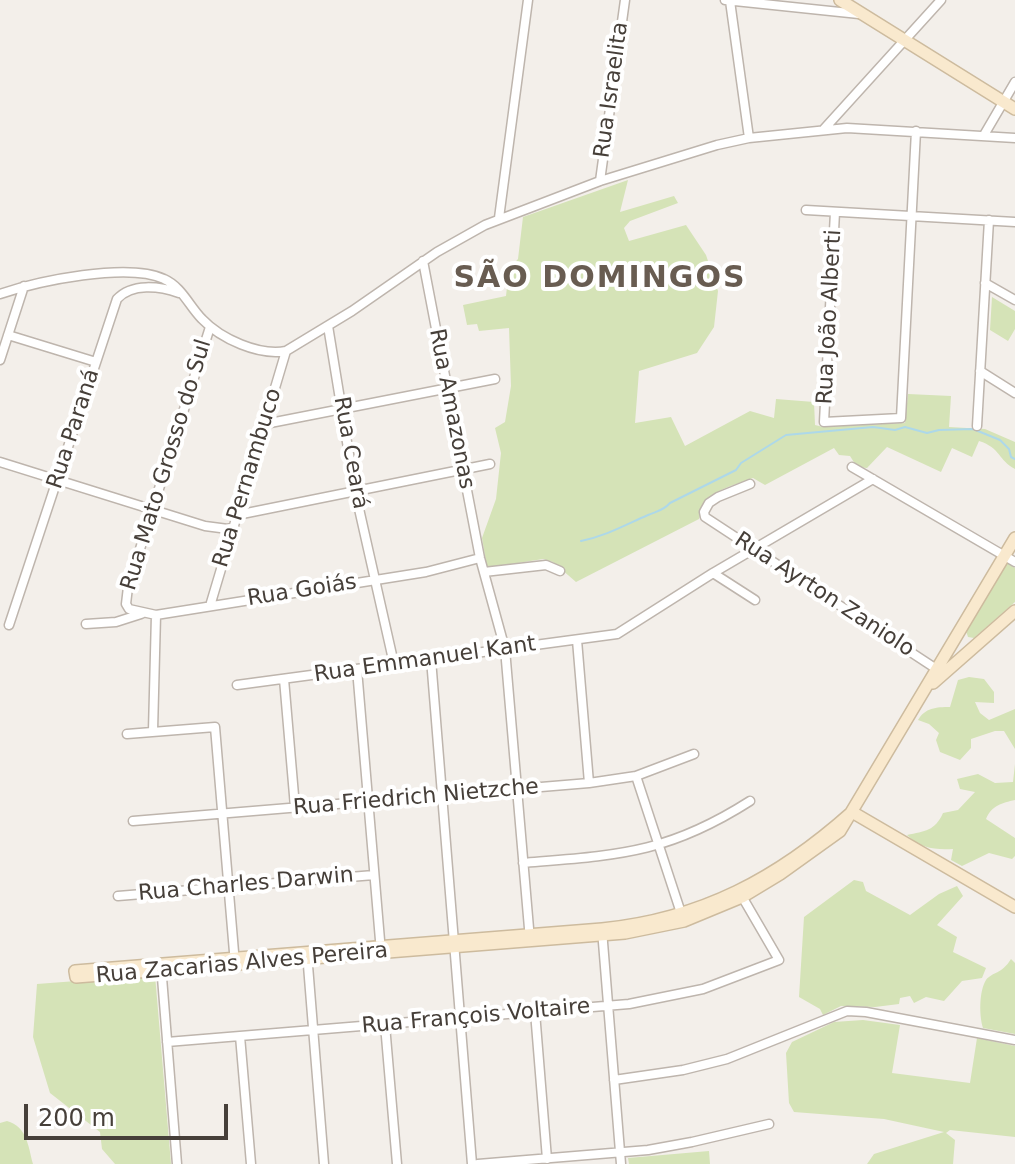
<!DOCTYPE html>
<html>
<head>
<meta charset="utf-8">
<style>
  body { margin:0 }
  #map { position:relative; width:1015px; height:1164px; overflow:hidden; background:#f3efea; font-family:"DejaVu Sans",sans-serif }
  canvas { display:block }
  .scale { position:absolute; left:24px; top:1104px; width:204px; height:36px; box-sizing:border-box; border:4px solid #463f39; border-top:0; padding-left:10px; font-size:24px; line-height:28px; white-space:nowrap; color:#463f39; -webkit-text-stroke:6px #fff; paint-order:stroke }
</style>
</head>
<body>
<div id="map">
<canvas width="1015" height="1164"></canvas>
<div class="scale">200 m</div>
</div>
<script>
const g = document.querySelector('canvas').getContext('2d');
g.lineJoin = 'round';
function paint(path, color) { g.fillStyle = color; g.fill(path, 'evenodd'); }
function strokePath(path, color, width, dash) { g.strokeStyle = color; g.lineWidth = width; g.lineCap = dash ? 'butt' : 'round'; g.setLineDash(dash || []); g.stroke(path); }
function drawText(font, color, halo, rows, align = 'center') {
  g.font = font + ' "DejaVu Sans",sans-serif'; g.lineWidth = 8; g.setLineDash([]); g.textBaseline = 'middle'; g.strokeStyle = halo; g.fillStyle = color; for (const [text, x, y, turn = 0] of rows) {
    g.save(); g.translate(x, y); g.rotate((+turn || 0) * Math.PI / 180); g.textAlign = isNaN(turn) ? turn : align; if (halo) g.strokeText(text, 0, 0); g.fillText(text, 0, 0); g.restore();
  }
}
paint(new Path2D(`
  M628 180 620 212 674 196 678 203 630 221 624 228 629 241 686 225 706 255 718 291 714 327 697 353 639 371 635 423 671 417 685 446 750 411 774 418 776 399 814 402 815 425 823 427 905 423 908 394 951 396 949 427 985 429 1015 442V469C998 460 1001 448 979 441L972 457 952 448 941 472 887 447 867 468 857 467 850 456 839 455 834 448 765 485 753 478C728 488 704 490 699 519L576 582 553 562 543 559 487 568 482 538 496 499 501 453 495 428 505 422 511 386 509 328 479 331 477 324 467 325 463 305 506 296 509 269 518 259 523 217Z
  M992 297 1015 311V329L1008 341 990 330Z
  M1006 562 1015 568V602L974 638 968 637 966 631Z
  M969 677 984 679 994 692V703L975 702 980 713 989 720 1015 709V749L1004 731H995L971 739V748L960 760 940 752 936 740 939 733 929 724 918 720C925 708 936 707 950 707L958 680Z
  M1015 764V800C1002 803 992 805 986 819L1015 838V856L1012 859 989 853 962 866 951 860 953 849C934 850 920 848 907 835 925 831 935 831 943 813L958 810 975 792 960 789 957 779 978 774 995 783 1013 782Z
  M854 880 863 882 866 891 910 915 939 894 957 886 963 896 937 925 957 937 953 952 986 968 982 978 962 981 944 1001 926 997 914 1003 910 996 900 998 899 1004 875 1007 841 1006 823 1015 820 1009 799 997 804 917Z
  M1011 959 1015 963V1034L983 1028C979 1016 979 991 986 980 992 972 1002 974 1011 959Z
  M155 975 171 1164H115L102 1149 100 1132 50 1093 33 1037 37 984Z
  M863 1020 900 1025 892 1073 970 1083 977 1038 1015 1046V1137L950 1130 946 1133 955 1140 953 1164H867L874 1154 944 1132 884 1119 794 1112 789 1103 786 1053 792 1042 834 1022Z
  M7 1121C27 1127 28 1145 33 1164H0V1123Z
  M709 1151 710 1164H629L628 1158Z`), '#d5e3b7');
strokePath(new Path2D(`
  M581 541C606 536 625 525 648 515 657 511 663 511 670 503L736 470 741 463 786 435 873 427 895 430 905 427 927 433 939 430 973 429 1000 440 1009 449 1011 457 1015 459`), '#add8e9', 2);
const street = new Path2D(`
  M725 0 859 14
  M730 1 749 138
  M824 129 941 0
  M984 135 1015 82
  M600 181 625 0
  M806 210 1015 222
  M835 212 824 422 901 418 916 131
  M499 218 528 0
  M423 261 480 558 505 649 530 940
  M985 283 1015 300
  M0 294C38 281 128 262 164 279 182 287 189 306 202 319 221 339 259 356 286 351L352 311 437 252 485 225 600 181 717 145 749 138 847 128 1015 138
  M328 326 355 491 394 664
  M210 327 128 587 126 604 129 609 156 615 426 572 480 558
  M8 335 96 362
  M0 360 24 286
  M980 371 1015 393
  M265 424 495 379
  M977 426 989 220
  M0 462 205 526 228 529 234 527
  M852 467 1015 562
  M750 484 718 497 709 503 704 512 705 517 941 672
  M237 515 490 464
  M484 572 546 565 560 571
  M713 573 755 600
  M210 606 286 351
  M86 624 116 622 141 614
  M9 625 117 299C132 283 159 286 179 293
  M577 640 589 783
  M431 659 472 1164
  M357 669 381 952
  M284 679 295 807
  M237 685 617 634 713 573 873 479
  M153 731 156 615
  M127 734 215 727 235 964
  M636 776 682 916
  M133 821 589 783 636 776 694 754
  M523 863C618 855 667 854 750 801
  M118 896 374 875
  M602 930 621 1164
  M307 953 324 1164
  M161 965 177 1164
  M535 1012 547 1159
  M385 1025 397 1164
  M240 1036 251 1164
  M167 1042 629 1004 703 989 779 960 740 893
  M614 1080 683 1070 727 1059 847 1011 866 1012 1015 1040
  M478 1164 648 1150 692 1142 769 1124`);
const secondary = new Path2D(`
  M840 0 1015 109
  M933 683 1015 611
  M852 812C778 878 702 919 602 929L75 971 76 977 625 933 684 921 742 897 780 874 840 831 1015 538
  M852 812 1015 907`);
strokePath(street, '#beb5ad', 11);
strokePath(secondary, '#cdbb9e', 14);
strokePath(street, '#fff', 8);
strokePath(secondary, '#f9e9ce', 11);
drawText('22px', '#463f39', '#fff', [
  ["Rua Israelita",612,90,-82],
  ["Rua João Alberti",830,317,-87],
  ["Rua Amazonas",451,409,79],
  ["Rua Paraná",74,429,-72],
  ["Rua Ceará",350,453,80],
  ["Rua Mato Grosso do Sul",167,465,-73],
  ["Rua Pernambuco",248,478,-73],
  ["Rua Goiás",302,591,-9],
  ["Rua Ayrton Zaniolo",824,595,33],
  ["Rua Emmanuel Kant",425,660,-8],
  ["Rua Friedrich Nietzche",416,798,-5],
  ["Rua Charles Darwin",246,885,-5],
  ["Rua Zacarias Alves Pereira",242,964,-5],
  ["Rua François Voltaire",476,1017,-5]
]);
g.letterSpacing = '2px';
drawText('bold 30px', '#685c51', '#fff', [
  ["SÃO DOMINGOS",600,279]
]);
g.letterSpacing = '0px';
</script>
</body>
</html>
